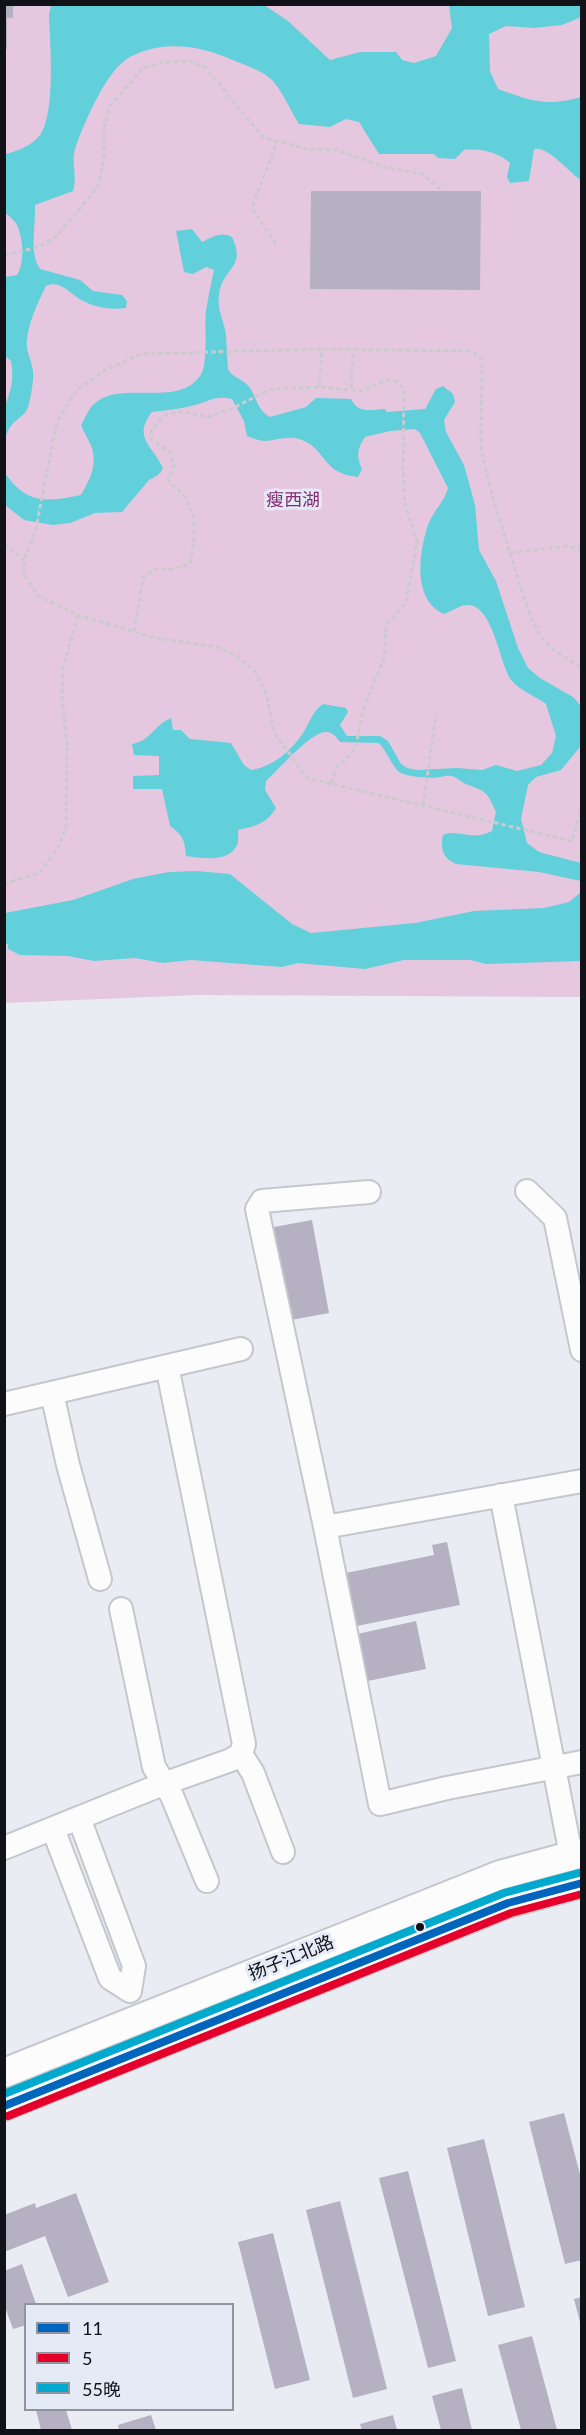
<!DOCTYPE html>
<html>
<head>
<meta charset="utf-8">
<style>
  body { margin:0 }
  #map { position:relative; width:586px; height:2435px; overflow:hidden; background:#e9ecf3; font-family:Lato,"Noto Sans SC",sans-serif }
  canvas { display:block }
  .frame { position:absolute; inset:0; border:6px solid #111217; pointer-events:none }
  .legend { position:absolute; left:24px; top:2303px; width:210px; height:108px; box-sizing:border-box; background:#e5eaf7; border:2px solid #90949d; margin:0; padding:8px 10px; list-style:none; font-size:18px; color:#111217 }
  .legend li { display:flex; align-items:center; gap:12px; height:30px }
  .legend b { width:30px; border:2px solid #90949d }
</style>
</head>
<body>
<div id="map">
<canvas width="586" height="2435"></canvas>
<div class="frame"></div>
<ul class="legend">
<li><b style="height:8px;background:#0065bd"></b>11</li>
<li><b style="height:8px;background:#e4002b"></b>5</li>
<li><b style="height:8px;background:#00a9ce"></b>55晚</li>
</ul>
</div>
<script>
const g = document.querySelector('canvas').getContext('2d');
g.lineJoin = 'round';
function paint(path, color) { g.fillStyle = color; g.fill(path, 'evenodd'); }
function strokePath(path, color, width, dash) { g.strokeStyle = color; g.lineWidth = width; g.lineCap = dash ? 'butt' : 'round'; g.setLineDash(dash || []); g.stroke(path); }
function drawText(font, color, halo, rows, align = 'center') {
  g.font = font + ' Lato,"Noto Sans SC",sans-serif'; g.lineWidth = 6; g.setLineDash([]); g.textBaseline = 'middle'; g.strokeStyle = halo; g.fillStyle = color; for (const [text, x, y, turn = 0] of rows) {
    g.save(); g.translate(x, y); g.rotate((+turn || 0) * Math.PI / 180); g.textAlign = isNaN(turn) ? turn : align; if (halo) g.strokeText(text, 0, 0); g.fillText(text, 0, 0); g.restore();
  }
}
paint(new Path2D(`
  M4 5H581V997L198 995 5 1003Z`), '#e5c7e0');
paint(new Path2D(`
  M244 5 247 6 264 5 288 21 330 60 360 52H396L402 60 414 63 436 56 452 28 449 5H581V17L562 25 534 28 506 26 489 34 490 71 498 89C531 101 547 107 581 97V180C569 173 549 146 534 149L529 181 510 183 507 177 510 163C498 152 480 148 464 150L455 159 438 158 434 154H379L359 122 346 119 330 127 299 124C290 110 284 94 273 81 263 70 241 64 228 58 198 45 161 40 130 57 107 69 85 121 76 146 70 160 78 176 73 191L35 205C36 224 29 253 40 269L80 280 93 291 122 295 127 301 126 308C111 310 97 308 83 301 70 295 62 279 46 286 38 302 29 321 27 339 25 351 32 360 33 371 34 380 31 395 29 404 25 421 9 417 5 441 4 432 3 421 4 412 9 391 15 385 11 361L5 356V277L17 275C25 263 23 238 17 225 15 221 10 217 7 214H5V154C16 152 33 145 40 135 56 112 50 44 49 15L51 5Z
  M192 229 202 242C213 237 220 231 232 237 247 269 222 267 219 295 217 313 225 321 226 336 227 347 227 358 228 369 232 378 244 379 250 388 257 399 258 411 270 417L306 407 316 398 351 399C358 414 370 410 385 409L387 412 425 409 436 389 443 386 453 394 455 402 444 420 446 432 464 465 475 505 479 550 496 581 518 648 528 668 540 678 573 697 581 706 580 747 561 770 536 777 528 785 521 819 527 843 539 852 581 863V881L539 872 456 864C443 858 440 849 443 835 457 828 473 842 492 831L496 812C488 794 487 791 468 785 462 783 458 778 452 776 445 775 440 778 433 778 424 777 409 777 401 773 393 769 387 751 379 743L340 742C336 737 333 731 325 732 310 733 278 770 266 781L265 790 276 808C266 824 256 826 238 830 238 834 239 841 237 845 229 863 202 858 186 856 185 841 183 835 170 826L162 789H133V776L159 775V756L134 755 132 744C151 741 154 725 171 718L173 730H181L190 739 231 743 244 765 251 770C271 767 289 753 301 736 310 724 311 712 323 704L346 708 348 712 340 725 347 736H380L388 741 401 764 407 768 417 770 457 768 482 770 496 765 517 771 541 765 552 753 556 736 546 704C536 697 520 690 512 681 499 665 494 603 466 605 459 606 450 612 444 614 412 600 419 552 428 525 433 511 445 501 448 488L420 433 415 429 390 431 365 437C357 449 356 456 362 469L358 477C321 473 327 450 302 440 289 435 278 440 265 441 259 441 253 438 247 436L244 421 232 399C215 395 210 401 195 405 181 409 166 410 152 412 131 438 155 447 163 469L158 475 149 480 122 512 95 513 70 523 53 525 24 520 5 505V473C27 505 47 502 81 495 90 479 97 467 92 448 89 440 84 433 81 425 85 419 88 410 93 405 119 378 177 409 200 376 209 364 204 327 206 311 208 298 211 284 214 270L206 267 193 274 184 272 176 231Z
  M196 871 230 874 292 924 311 933 415 923 474 911 544 908 569 902 581 892V961L486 964 471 960H404L365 969 298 963 282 967 191 960 163 963 135 958 94 961 68 956 20 955 8 949V944H5V913L73 900 133 879 169 872Z`), '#61d0da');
paint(new Path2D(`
  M4 4H13V18H7V49H4Z
  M311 191H481L480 290 310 289Z
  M312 1220 329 1313 291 1320 274 1227Z
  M447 1542 460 1605 352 1627 341 1574 434 1555 432 1545Z
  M416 1621 426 1669 363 1682 353 1635Z
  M564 2113 582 2182V2260L565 2264 529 2122Z
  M484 2139 525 2307 488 2316 447 2148Z
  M408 2171 456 2361 428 2368 379 2178Z
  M76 2193 109 2282 68 2297 45 2236 4 2252V2215L35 2203 36 2208Z
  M340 2201 387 2389 353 2398 306 2210Z
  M273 2233 310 2380 275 2389 238 2242Z
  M22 2264 36 2304H26V2325L13 2329 4 2304V2271Z
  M582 2297V2326H581L574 2299Z
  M532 2336 557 2430H521L498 2345Z
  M462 2388 472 2430H441L432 2396Z
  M36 2410H66L72 2430H41Z
  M151 2415 156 2430H119L118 2425Z
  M393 2415 397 2430H362L360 2424Z`), '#b6b0c3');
const minor = new Path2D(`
  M527 1191 555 1218 582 1350
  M369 1192 262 1201 257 1209 325 1527 380 1804 447 1788 582 1762
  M52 1393 68 1465 100 1579
  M4 1404 241 1349
  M501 1495 571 1855
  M325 1527 582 1481
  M121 1609 154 1767 172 1796 207 1881
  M241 1754 253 1773 283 1852
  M53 1829 110 1978 130 1991 134 1966 79 1818
  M4 1848 163 1784 231 1760 241 1754 244 1744 167 1366`);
const major = new Path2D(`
  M4 2073 500 1875 582 1853
  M4 2106 508 1903 582 1883`);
strokePath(minor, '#c5c7cc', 26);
strokePath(major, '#c5c7cc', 32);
strokePath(new Path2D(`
  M276 244 252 208 277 142
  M4 255 39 247 58 235 88 199 99 184 104 156V128L110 106 143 68 165 62 189 61 205 67 263 137 307 149 337 150 384 167 422 174 440 189
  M319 387 322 349
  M351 388 353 349
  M4 544 24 560
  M582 550 568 546 510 553 493 499 481 449 482 359 471 351 322 349 141 354 105 370 76 391 57 421 35 533 24 560V574L38 596 78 615 156 638 218 647 237 656 255 671 266 693 274 732 307 778 572 841 582 807
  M510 553C517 575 530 624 544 640 554 652 568 659 582 668
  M134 631 143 578 154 569H173L190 564C194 539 199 519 184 496 179 489 172 487 168 479L174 466 171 453 152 440 151 432 157 423 166 415 180 411 208 417 233 408 271 389 319 387 363 391 386 380 396 381 404 389 403 472 405 504 417 542 410 580 406 603 386 625 384 658 363 710 356 746 349 756 336 768 331 784
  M423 805 436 715
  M4 884 39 873 57 850 66 828 67 743 62 700 63 668 78 615`), '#cbcbcd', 3, [4.5, 3]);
strokePath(minor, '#fcfcfd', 22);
strokePath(major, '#fcfcfd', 28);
strokePath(new Path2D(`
  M4 2106 508 1903 582 1883`), '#0065bd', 8);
strokePath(new Path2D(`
  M8 2116 511 1913 582 1894`), '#e4002b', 8);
strokePath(new Path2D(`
  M4 2094 504 1893 579 1873`), '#00a9ce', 8);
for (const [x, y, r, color] of [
  [420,1927,5,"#111217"]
]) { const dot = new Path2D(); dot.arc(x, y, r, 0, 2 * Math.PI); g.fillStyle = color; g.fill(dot); strokePath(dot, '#e5eaf7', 2); }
drawText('18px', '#862972', '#e5eaf7', [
  ["瘦西湖",293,500]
]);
drawText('18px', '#111217', '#e5eaf7', [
  ["扬子江北路",291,1958,-22]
]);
</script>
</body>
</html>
